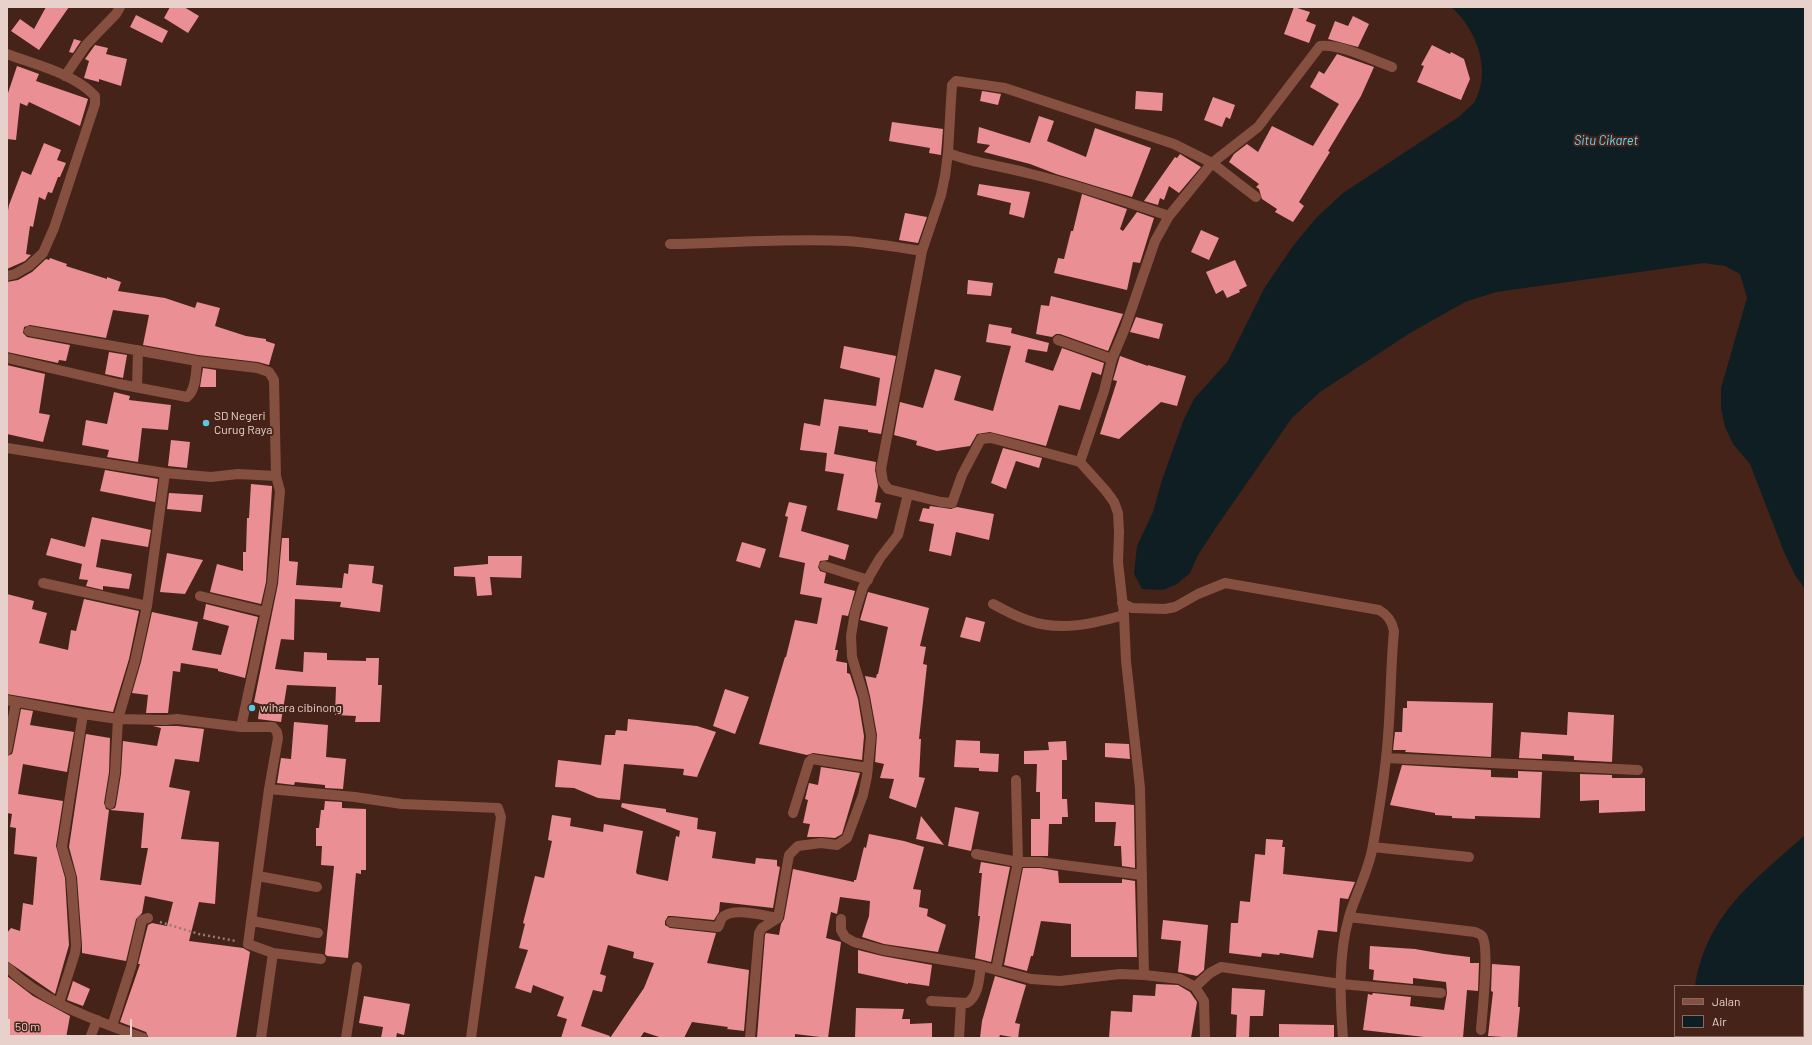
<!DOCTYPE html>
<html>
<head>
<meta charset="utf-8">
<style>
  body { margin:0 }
  #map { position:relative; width:1812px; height:1045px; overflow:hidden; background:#452319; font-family:Barlow,sans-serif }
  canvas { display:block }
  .frame { position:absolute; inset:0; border:8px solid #e8d1cb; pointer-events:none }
  .legend { position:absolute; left:1674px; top:985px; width:130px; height:52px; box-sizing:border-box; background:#452319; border:1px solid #866960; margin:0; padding:5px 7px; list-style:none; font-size:12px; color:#e8d1cb }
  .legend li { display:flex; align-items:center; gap:8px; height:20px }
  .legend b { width:20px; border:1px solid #866960 }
  .scale { position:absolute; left:8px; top:1019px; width:124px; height:18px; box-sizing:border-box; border:2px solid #e8d1cb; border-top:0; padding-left:5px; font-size:12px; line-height:14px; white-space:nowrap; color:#e8d1cb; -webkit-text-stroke:3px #452319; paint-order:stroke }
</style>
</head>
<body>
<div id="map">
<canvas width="1812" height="1045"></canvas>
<div class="frame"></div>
<ul class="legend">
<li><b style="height:5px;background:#855040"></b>Jalan</li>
<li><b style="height:11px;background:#0f1e23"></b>Air</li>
</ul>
<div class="scale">50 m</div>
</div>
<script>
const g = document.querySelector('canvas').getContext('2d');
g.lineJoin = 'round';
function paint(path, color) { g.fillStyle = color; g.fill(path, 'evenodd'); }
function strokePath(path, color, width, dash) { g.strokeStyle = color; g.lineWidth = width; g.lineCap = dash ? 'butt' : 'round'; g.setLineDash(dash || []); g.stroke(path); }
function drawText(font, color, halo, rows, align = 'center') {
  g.font = font + ' Barlow,sans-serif'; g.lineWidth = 4; g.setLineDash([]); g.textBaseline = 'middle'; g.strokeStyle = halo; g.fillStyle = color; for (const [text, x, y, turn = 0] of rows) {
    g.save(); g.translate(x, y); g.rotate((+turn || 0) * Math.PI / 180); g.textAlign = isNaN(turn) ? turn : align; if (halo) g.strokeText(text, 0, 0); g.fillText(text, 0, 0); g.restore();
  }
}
paint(new Path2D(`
  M1451 7H1805V589L1795 575 1784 552 1750 464 1733 444 1725 427 1721 408V388L1747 298 1740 274 1725 266 1704 263 1496 292 1465 302 1410 333 1320 392 1292 418 1217 526 1198 555 1190 573 1177 584 1163 590 1142 589 1134 574 1137 546 1153 512 1162 480 1184 419 1194 399 1228 361 1265 287 1293 246 1316 218 1343 193 1460 116C1464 111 1472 106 1475 101 1492 70 1476 28 1451 7Z
  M1805 835V1038H1704L1703 1036H1803V986H1695C1707 913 1754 881 1805 835Z`), '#0f1e23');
paint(new Path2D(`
  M46 7H69L39 50 11 31 20 19 34 29Z
  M170 7H184L199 16 188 33 164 18Z
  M1294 7 1310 12 1306 21 1316 25 1309 43 1284 34Z
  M136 15 168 31 162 43 130 27Z
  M1353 16 1369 24 1358 47 1328 39 1335 21 1348 26Z
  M74 39 81 41 73 53 69 52Z
  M95 45 108 48 106 54 127 59 121 86 99 79V82L84 78 89 61 85 59Z
  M1432 45 1450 54 1451 52 1464 59 1470 79 1461 100 1417 82 1424 66 1421 65Z
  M1337 54 1374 67 1361 96 1328 151 1330 152 1299 202 1304 206 1293 222 1275 212 1277 209 1262 199 1259 189 1256 187 1259 184 1229 162 1234 154 1247 144 1258 152 1272 126 1313 146 1339 104 1310 87 1319 71 1324 74Z
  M17 66 39 74 36 81 88 99 80 126 29 102 27 106 20 103 16 140 7 139V96Z
  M982 91 1001 94 998 105 980 101Z
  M1136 91 1163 93 1162 111 1135 109Z
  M1213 97 1235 105 1230 119 1226 117 1222 127 1204 120Z
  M1039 116 1054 121 1047 141 1086 157 1095 128 1151 148 1132 197 1056 174 1030 164 984 152 990 145 977 143 979 127 1030 143Z
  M892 122 943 129 941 155 929 153 930 148 889 141Z
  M44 143 61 150 57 160 66 163 60 177H58L52 193 48 192 45 200 39 197 33 227 30 226 26 254 31 255 25 261 7 269V216L9 205 22 171 31 175Z
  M1180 154 1201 167 1179 193 1169 186 1164 200 1160 198 1158 205 1144 201 1175 157 1177 158Z
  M979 184 1030 192 1024 218 1009 214 1011 203 977 195Z
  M1082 194 1127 209 1120 229 1123 231 1137 212 1154 218 1140 263 1133 262 1127 290 1054 273 1058 258 1064 259 1071 231H1073Z
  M905 213 927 217 918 243 899 240Z
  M1201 230 1219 238 1209 260 1191 252Z
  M50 258 67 264 66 266 107 279V277L121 282 118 291 165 298 195 308 197 302 220 308 215 326 246 336 266 339V341L275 344 269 365 258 362 198 355 143 345 149 315 113 310 106 338 30 325 24 327 23 333 27 337 70 345 66 361 59 360 58 363 7 352V282L18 280 32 272 46 259 49 260Z
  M1235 260 1247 286 1239 290 1240 292 1227 298 1223 290 1216 294 1206 272Z
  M968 280 993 283 991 296 967 294Z
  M1051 296 1123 314 1108 351 1060 334H1056L1052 337 1036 334 1041 305 1049 306Z
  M1136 317 1163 324 1159 339 1130 332Z
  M989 324 1012 328 1011 333 1049 343 1047 352 1028 349 1025 362 1053 371 1062 348 1104 363 1101 375 1092 372 1080 410 1059 405 1046 446 990 432 977 434 970 446 937 451 916 445 917 441 894 435 900 402 923 408 935 369 961 376 954 400 993 411 1011 346 986 342Z
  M844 346 896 356 881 434 868 432V430L839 426 834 454 876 462 875 470 878 486 875 502 881 503 877 519 837 510 844 474 825 471 827 453 800 450 804 423 820 426 824 399 876 406 880 378 840 368Z
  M109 352 127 355 123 378 105 374Z
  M1120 356 1148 366V365L1186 376 1177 406 1161 402 1119 439 1100 434 1117 381 1113 380Z
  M7 365 45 374 39 413 50 415 43 442 7 434Z
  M203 368 216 370V387H200Z
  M114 392 130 396 129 400 171 405 168 430 142 428 138 462 107 457 109 450 82 445 86 420 107 424Z
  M171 440 190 442 187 468 168 466Z
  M1003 448 1042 458 1039 468 1016 461 1006 489 991 483Z
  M105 470 158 479 155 502 100 491Z
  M251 484 272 486V488L266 582 261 604 210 592 217 564 243 571V552H246L247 518H249Z
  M169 493 203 495 201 512 167 509Z
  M789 502 807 506 801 531 849 545 845 560 829 555 828 560 820 561 818 567 820 571 826 573 824 583 855 591 848 616 842 615 835 650H838L836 661 847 663V673L850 674 858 699 864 736 862 760 813 753 807 755 759 744 785 657H786L795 620 817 624 822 598 800 594 805 563 779 557 788 517 785 516Z
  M930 506 951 509 957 507 994 514 989 540 956 532 951 556 929 551 934 524 919 521 923 508 929 509Z
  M92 517 151 530 148 547 101 539 96 567 132 574 129 589 103 586V590L86 586 88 580 79 579 82 564 46 555 51 538 85 547Z
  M282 538H289V561L298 562 296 585 342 588 344 573 348 574 349 564 374 566 372 583 383 585 380 612 340 607 341 602 295 599 294 640 281 639 275 669 303 672 304 652 327 653V660L366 661V658H379L378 685H382L380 722H355L356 716 335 715 336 687 287 685 281 722 258 719 260 704 254 702 278 584Z
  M742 542 766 549 760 568 736 561Z
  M167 553 203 560 185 594 160 592Z
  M488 556H522L521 578 490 577 492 595 477 596 475 577 454 576V567L488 564Z
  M868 592 929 608 920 646 926 647 923 664 927 665 919 739H921L919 777 925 778 916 808 889 798 894 779 880 778 884 764 875 762 877 735 870 696 865 676 876 678 877 674H878L888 627 860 620Z
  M7 594 34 601 32 609 47 613 39 643 68 650 71 630 76 631 84 599 139 611 129 659 113 712 7 694Z
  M206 604 258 617 245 678 218 671V669L181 663 180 672 173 671 168 713H146L148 695 132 693 141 662 152 612 198 622 192 650 221 655 229 626 203 619Z
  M966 617 985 622 980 642 960 637Z
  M725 689 749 697 735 734 713 726Z
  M1407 701 1493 703 1491 757 1405 752 1406 750H1393L1395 732H1402L1403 708H1407Z
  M21 709 33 711 30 725 74 732 67 772 23 764 18 794 63 801 56 846 65 878 69 945 55 994 7 961V933L11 928 20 931 23 903 33 905 37 857 14 854 16 828 10 827 12 814 7 813V756L12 754 13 751Z
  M1568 712 1614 715 1612 762 1574 760V756L1542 754V759L1519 758 1521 732 1567 735Z
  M628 719 697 726 716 732 697 777 683 775 684 769 624 764 620 800 598 798 574 788 555 787 558 760 601 765 605 735H615L616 730 627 731Z
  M294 722 328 725 326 757 346 759 343 789 325 788V785L295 782 294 785 277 783 281 758 291 759Z
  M153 726H177L204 729 199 762 175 759 169 787 190 791 181 839 219 842 215 904 199 902 189 941 243 948 250 952 236 1038H149L146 1032 120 1022 140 964H138L148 925 152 923 167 926 173 902 145 896 142 913 136 919 126 961 82 953V945L77 877 69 847 86 734 110 738 109 772 104 803 106 809 109 810 100 880 141 885 148 848H141L144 813 110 810 115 808 116 805 121 774 123 741 157 746 161 728Z
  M956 740 980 741V753L999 754 998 772 979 771V768L954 767Z
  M1066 741 1067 760H1062V799H1067L1068 817H1062V824H1049L1048 856H1031V819H1040V792H1036L1037 764H1024V751L1049 750 1048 742Z
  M1105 743 1129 744 1130 759 1105 757Z
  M1402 765 1491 770V777L1518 778V771L1542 772 1540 818 1475 816V819L1452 818V816L1435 815V813L1390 805Z
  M821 767 860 773 842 834 835 838 822 837H807L810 824 803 823 808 800 805 799 809 783 818 785Z
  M1580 774 1612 775V778H1645V811L1599 813V800L1580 801Z
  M325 801 342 802V808L366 809V870H361V874L356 873 348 958 327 956 325 954 334 866 321 865 322 846H316V828H319L321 810H324Z
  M1095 802 1134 805 1135 868 1122 866 1121 846H1114L1116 822H1095Z
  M622 803 666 809V812L698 818 697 829 716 832 712 858 755 864 756 858 777 860V866L780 867 773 908 720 902 719 912 714 920 672 916H668L665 921V925L670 928 716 933 707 963 749 970 744 1031 727 1029 728 1027 692 1022 684 1038H662L644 1032 640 1038H610L644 988 654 963 633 958 634 952 608 945 600 974 606 976 602 992 593 990 581 1026 610 1036 609 1038H561L567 1019 557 1016 564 997 533 985 531 993 515 988 528 950 519 948 525 924 523 923 535 876 544 878 552 841 548 840 552 815 571 818 570 826 603 832 604 824 643 831 636 872 637 874 668 881 676 836 679 837 680 831 621 807Z
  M955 807 979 812 971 851 948 846Z
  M921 816 944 845 916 839Z
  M869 834 904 841 924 847 913 889 921 890 919 907 928 909 927 916 946 925 938 952 884 944 862 937 869 916 870 901 840 897 837 914 831 912 826 938 841 942 828 1038 795 1034V1038H757L765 935 766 933 779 935 781 924 784 919 793 869 854 882V880H856L864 847 866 848Z
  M1266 839 1283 840 1282 847H1285L1283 874 1355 882 1348 899 1340 898 1337 932 1318 930 1313 958 1280 953 1279 955 1262 953 1261 957 1229 953 1231 923H1238L1240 901 1250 902 1255 854 1265 855Z
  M981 862 1010 867 991 962 975 958 980 916H978L982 873H979Z
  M1023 868H1040L1058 871 1059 883H1122V879L1135 881 1137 957H1071V924L1041 921 1033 956H1031L1027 971 1004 965Z
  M1163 920 1208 925 1204 970 1197 976 1178 972 1181 941 1161 939Z
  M1370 946 1415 949 1444 954 1470 957V963H1479L1478 991 1467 990 1463 1038H1433L1363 1030 1368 994 1372 995 1373 993 1411 997 1410 1006 1444 1010 1447 993 1446 982 1413 978V984L1373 980 1374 970 1369 969Z
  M858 950 882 956 932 965 929 986 908 983V984L858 973Z
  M1492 964 1520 966 1518 1007H1520L1517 1038 1488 1036 1493 992 1491 991Z
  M7 976 33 996 70 1016 66 1038H7Z
  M995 976 1026 985 1015 1023 1020 1024 1018 1038 1000 1035 999 1038H980L982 1021Z
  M73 981 90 989 83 1006 67 1000Z
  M1156 984 1178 985 1190 992 1197 1002 1191 1038H1109L1111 1011 1132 1012 1133 995 1155 996Z
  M1232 988 1265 990 1263 1016H1250L1249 1038H1236L1237 1015 1231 1014Z
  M364 996 410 1004 404 1035 397 1033 396 1038H381L383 1027 359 1023Z
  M856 1008 904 1009 902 1019H910V1024L932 1023V1038H855Z
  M1279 1024 1334 1025V1038H1279Z`), '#ea8f93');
strokePath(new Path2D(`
  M160 922 199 934 236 941`), '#977a72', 2.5, [2, 3]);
strokePath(new Path2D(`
  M7 54C36 65 73 73 95 96V104L54 228 43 253 29 266 15 274 7 276
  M65 76 86 45 116 14 120 7
  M948 153C975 164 1004 166 1031 174 1078 185 1123 201 1169 216
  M670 244C728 243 788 238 847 241 872 243 897 247 922 251
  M29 331 197 361 257 368 269 372 274 380 276 476
  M1058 340 1112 359
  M7 358 119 384 187 397C196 391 196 372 197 361
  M137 387 138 350
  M7 448 165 473 211 477 238 474 276 476 280 491 272 583 241 727
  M1080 462 1104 391 1112 359 1125 328 1155 241 1169 216 1212 163 1258 127 1320 46C1339 43 1372 60 1392 67
  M824 566 868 580
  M43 583 147 606
  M200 596 266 612
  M1122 603 1132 608 1165 609 1175 607 1198 594 1225 583 1379 610C1388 615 1392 621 1394 631 1390 673 1391 716 1386 758 1383 787 1378 817 1373 845 1369 871 1356 893 1349 917 1338 955 1340 999 1343 1038
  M993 604C1004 610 1015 616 1027 620 1059 632 1092 624 1124 615
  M7 700 83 714 118 719 166 720 177 719 241 727H273L277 732 278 738 269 789 248 944 273 953 321 959
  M7 750 16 702
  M1386 758 1638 770
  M269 789 355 797 402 804 498 808 501 817 471 1038
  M110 804 115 773 118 719 135 661 147 606 165 473
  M793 813 809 762 812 759 868 768
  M1373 847 1469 857
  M976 854 1018 862H1040L1142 875
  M258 876 317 887
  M1349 917 1475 932C1477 933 1481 934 1482 936 1490 947 1482 1014 1481 1030
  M841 919V930L845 937 854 942 883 950 981 966 1031 979 1060 981 1120 974 1144 975 1180 979 1195 987 1204 1001 1205 1038
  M252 921 318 933
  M671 922 718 927C720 924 720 921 722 918 731 906 765 916 778 918
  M7 967C43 1003 96 1020 143 1038
  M996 970 1018 862 1016 780
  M1144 975 1140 788 1126 661 1124 615 1118 562 1119 532 1118 513 1114 502 1106 491 1080 462 991 438 981 439 962 475 952 503 941 502 888 489 883 482 881 469 922 251 941 195 945 176 948 153 951 100 952 85 956 81 1005 88 1174 144 1212 163 1256 197
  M1195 987 1210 973 1221 967 1341 984 1441 993
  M931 1001 967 1003C979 996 979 978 981 966
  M59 1003 75 953 76 945 71 877 62 847 83 714
  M112 1026 131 967 142 920 148 918
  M90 1038 97 1020
  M261 1038 273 953
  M346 1038 357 967
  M750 1038 759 933 762 928 778 918 789 855 798 846 821 843 837 845 847 838 863 795 867 776 871 736 864 697 852 657 851 636 855 612 863 587 880 558 898 535 908 494
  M959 1038 961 1003`), '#855040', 10);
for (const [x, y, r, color] of [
  [206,423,4,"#59c8e5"],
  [252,708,4,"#59c8e5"]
]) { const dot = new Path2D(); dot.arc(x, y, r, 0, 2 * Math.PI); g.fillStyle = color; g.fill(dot); strokePath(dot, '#452319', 1.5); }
drawText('12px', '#e8d1cb', '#452319', [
  ["SD Negeri",214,416],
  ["Curug Raya",214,430],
  ["wihara cibinong",260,708]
], 'left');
drawText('italic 13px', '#63d8f6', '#452319', [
  ["Situ Cikaret",1606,141]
]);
</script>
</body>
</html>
